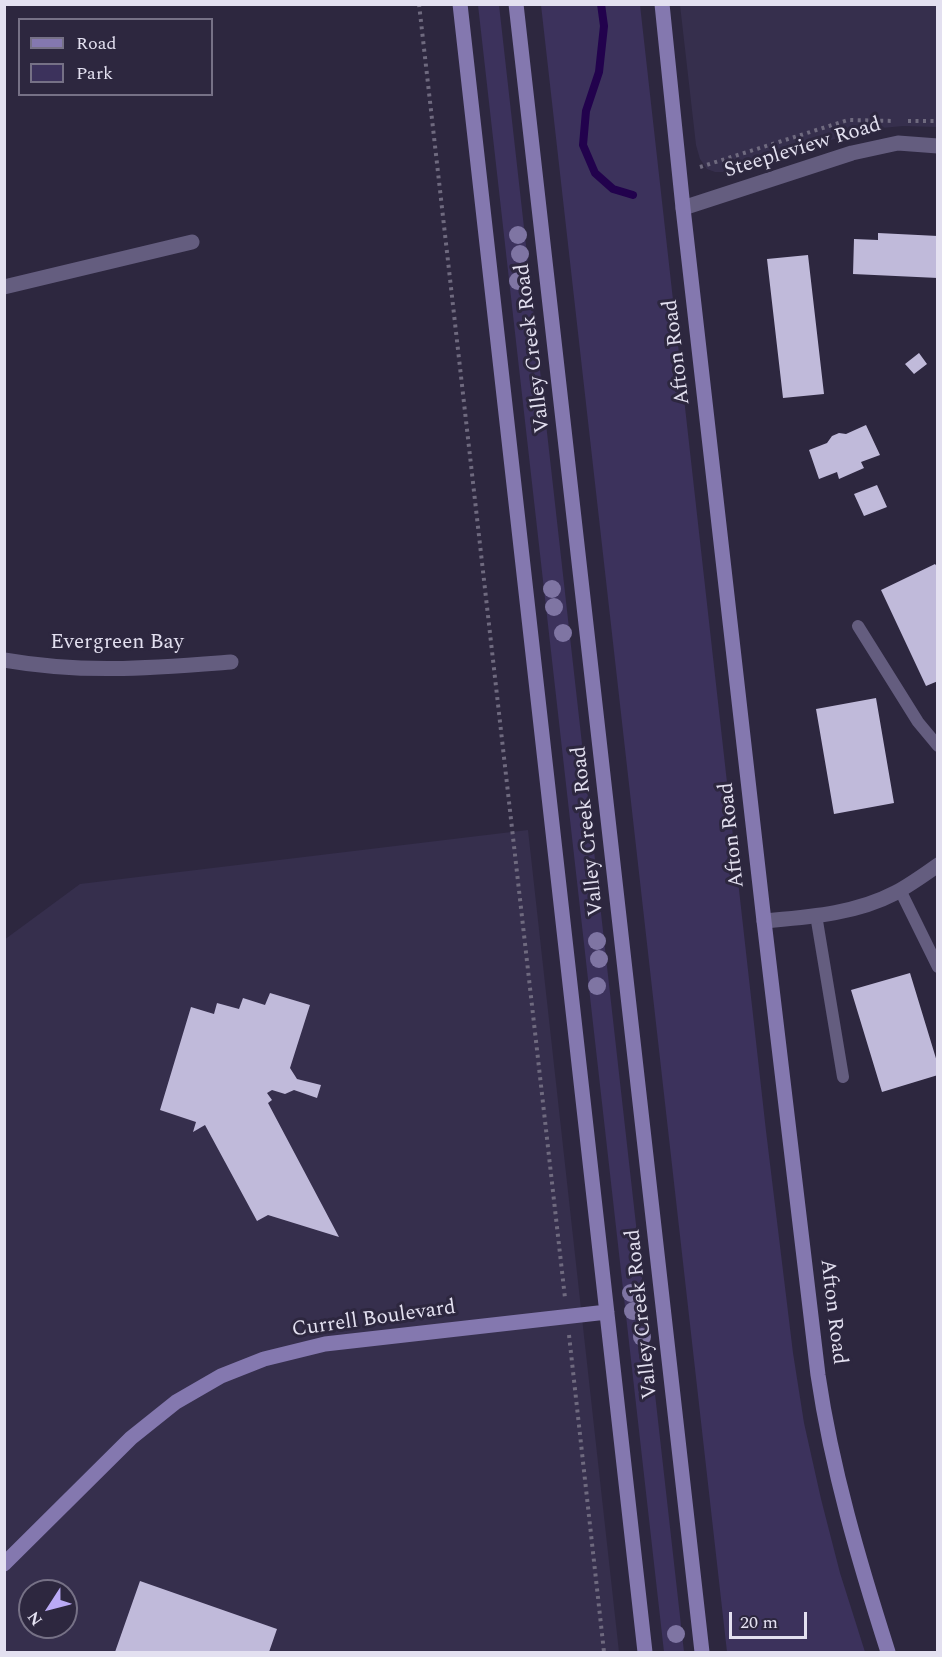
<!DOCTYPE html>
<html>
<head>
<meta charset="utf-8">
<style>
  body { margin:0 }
  #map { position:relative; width:942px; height:1657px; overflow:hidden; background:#2d273f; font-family:Spectral,serif }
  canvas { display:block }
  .frame { position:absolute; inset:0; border:6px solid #e3e0f0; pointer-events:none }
  .legend { position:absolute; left:18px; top:18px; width:195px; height:78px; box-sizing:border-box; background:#2d273f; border:2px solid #767186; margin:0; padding:8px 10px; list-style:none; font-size:18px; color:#e3e0f0 }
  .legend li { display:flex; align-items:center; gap:12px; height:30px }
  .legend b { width:30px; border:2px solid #767186 }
  .north { position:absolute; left:18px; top:1579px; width:60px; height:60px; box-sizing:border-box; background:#2d273f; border:2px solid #767186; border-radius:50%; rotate:234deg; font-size:16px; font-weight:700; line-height:24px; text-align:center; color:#e3e0f0 }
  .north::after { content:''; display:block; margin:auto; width:21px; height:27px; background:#baaaf6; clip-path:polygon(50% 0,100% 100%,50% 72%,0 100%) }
  .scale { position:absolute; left:729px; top:1612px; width:78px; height:27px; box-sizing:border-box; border:3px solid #e3e0f0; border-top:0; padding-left:8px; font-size:18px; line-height:21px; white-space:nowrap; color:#e3e0f0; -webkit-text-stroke:4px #2d273f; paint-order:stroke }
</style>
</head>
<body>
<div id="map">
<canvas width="942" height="1657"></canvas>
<div class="frame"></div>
<ul class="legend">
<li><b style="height:8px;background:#8478af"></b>Road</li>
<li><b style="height:16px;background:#3c325c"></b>Park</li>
</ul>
<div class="north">N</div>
<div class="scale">20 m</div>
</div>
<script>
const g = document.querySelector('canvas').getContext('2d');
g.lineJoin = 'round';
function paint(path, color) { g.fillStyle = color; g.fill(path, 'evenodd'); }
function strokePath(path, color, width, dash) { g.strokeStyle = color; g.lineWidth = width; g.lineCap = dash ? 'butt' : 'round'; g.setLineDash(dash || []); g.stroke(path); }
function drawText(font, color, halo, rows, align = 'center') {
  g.font = font + ' Spectral,serif'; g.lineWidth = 6; g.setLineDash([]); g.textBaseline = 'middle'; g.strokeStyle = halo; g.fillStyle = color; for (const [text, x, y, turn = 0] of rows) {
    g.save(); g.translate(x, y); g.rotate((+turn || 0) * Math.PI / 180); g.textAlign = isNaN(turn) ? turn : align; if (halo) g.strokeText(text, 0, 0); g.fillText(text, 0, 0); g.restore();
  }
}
paint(new Path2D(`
  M680 5H937V127L903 126 871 129 824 142 731 172H715L707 169 700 159 696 145Z
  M528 830 619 1652H5L4 940 80 884ZM30 1591H66V1627H30Z`), '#362f4d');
paint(new Path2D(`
  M478 5H499L684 1652H664Z
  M541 5H640L766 1131 793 1353 804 1423 821 1499 840 1573 865 1652H727Z`), '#3c325c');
strokePath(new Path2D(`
  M601 4 604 26 599 72 586 111 583 145 595 173 613 189 633 195`), '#22024d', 8);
paint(new Path2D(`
  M878 233 938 236V278L853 274 854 239 878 240Z
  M808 255 824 394 783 398 767 259Z
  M919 353 927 364 914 374 905 364Z
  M866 425 880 455 861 462 864 468 839 479 837 472 819 479 809 450 827 443 832 436 839 433 846 434Z
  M877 485 887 507 864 516 854 494Z
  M935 564 938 568V681L926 686 881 590Z
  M876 698 894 803 834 814 816 709Z
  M910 973 938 1065V1075L882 1092 851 990Z
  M270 993 310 1005 290 1068 297 1079 321 1085 317 1098 294 1090 285 1094 272 1090 267 1093 272 1100 268 1103 339 1237 268 1215 257 1221 205 1125 193 1132 196 1122 160 1110 191 1007 214 1014 217 1003 239 1009 243 998 265 1005Z
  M140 1581 277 1629 269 1652H115Z`), '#c0bada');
strokePath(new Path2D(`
  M419 4 565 1298
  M908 121H938
  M700 167 848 120 895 121
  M569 1335 604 1652`), '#6f6a7f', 4, [3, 4.5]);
strokePath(new Path2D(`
  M858 626 918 722 938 746
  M900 890 938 967
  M816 915 843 1077`), '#645d7f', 12);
strokePath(new Path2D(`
  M683 208 852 153 898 143 938 146
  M4 287 192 242
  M4 660C84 674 152 668 231 662
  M764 921C808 917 855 914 895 893 910 885 924 875 938 865`), '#645d7f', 15);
strokePath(new Path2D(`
  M460 4 645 1652
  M516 4 702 1652
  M662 4 683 208 764 921 818 1375C832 1470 859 1561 888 1652
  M4 1564 131 1438 176 1402 221 1376 264 1359 325 1344 607 1312`), '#8478af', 15);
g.fillStyle = '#7f75a3';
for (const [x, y] of [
  [518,235],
  [520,254],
  [518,281],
  [552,589],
  [554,607],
  [563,633],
  [597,941],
  [599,959],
  [597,986],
  [631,1293],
  [633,1311],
  [642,1337],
  [676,1634]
]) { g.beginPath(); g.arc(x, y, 9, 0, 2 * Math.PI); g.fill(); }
drawText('21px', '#e3e0f0', '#2d273f', [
  ["Steepleview Road",803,149,-17],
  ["Valley Creek Road",534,348,-97],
  ["Afton Road",678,352,-97],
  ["Evergreen Bay",117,644],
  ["Valley Creek Road",589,831,-96],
  ["Afton Road",733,835,-96],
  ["Afton Road",832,1312,83],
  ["Valley Creek Road",643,1314,-96],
  ["Currell Boulevard",374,1320,-8]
]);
</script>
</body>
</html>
